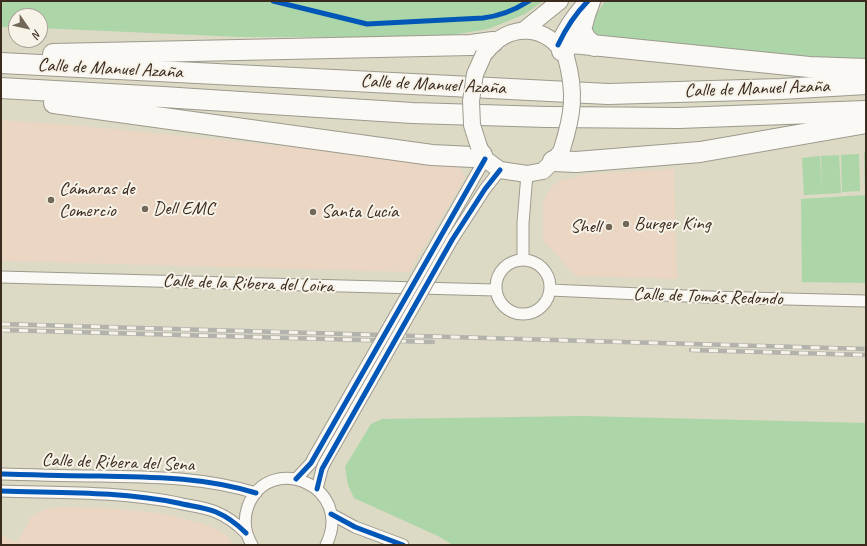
<!DOCTYPE html>
<html>
<head>
<meta charset="utf-8">
<style>
  body { margin:0 }
  #map { position:relative; width:867px; height:546px; overflow:hidden; background:#dcd9c5; font-family:Caveat,sans-serif }
  canvas { display:block }
  .frame { position:absolute; inset:0; border:2px solid #3b2a1e; pointer-events:none }
  .north { position:absolute; left:8px; top:8px; width:40px; height:40px; box-sizing:border-box; background:#f7f3e8; border:1px solid #aca397; border-radius:50%; rotate:124deg; font-size:11px; font-weight:700; line-height:16px; text-align:center; color:#3b2a1e }
  .north::after { content:''; display:block; margin:auto; width:14px; height:18px; background:#736758; clip-path:polygon(50% 0,100% 100%,50% 72%,0 100%) }
</style>
</head>
<body>
<div id="map">
<canvas width="867" height="546"></canvas>
<div class="frame"></div>
<div class="north">N</div>
</div>
<script>
const g = document.querySelector('canvas').getContext('2d');
g.lineJoin = 'round';
function paint(path, color) { g.fillStyle = color; g.fill(path, 'evenodd'); }
function strokePath(path, color, width, dash) { g.strokeStyle = color; g.lineWidth = width; g.lineCap = dash ? 'butt' : 'round'; g.setLineDash(dash || []); g.stroke(path); }
function drawText(font, color, halo, rows, align = 'center') {
  g.font = font + ' Caveat,sans-serif'; g.lineWidth = 4; g.setLineDash([]); g.textBaseline = 'middle'; g.strokeStyle = halo; g.fillStyle = color; for (const [text, x, y, turn = 0] of rows) {
    g.save(); g.translate(x, y); g.rotate((+turn || 0) * Math.PI / 180); g.textAlign = isNaN(turn) ? turn : align; if (halo) g.strokeText(text, 0, 0); g.fillText(text, 0, 0); g.restore();
  }
}
paint(new Path2D(`
  M1 120 83 126 449 163 459 167 463 172 465 178 409 272 1 261Z
  M674 169 677 279 576 276 543 240V201L552 186 559 181 587 174Z
  M61 507 106 508 160 513 201 523 216 529 226 535 234 545H1V535L17 543 30 519 37 513 45 509Z`), '#ead6c3');
paint(new Path2D(`
  M1 1H543L525 14 488 29 440 37H240L40 28V16H16V27H1Z
  M605 1H866V61L778 58 605 40 588 27Z
  M864 152H866V283L802 282 801 199 865 195Z
  M859 154 860 191 842 192 841 155Z
  M839 155 841 193 804 195 802 158 820 156 822 194 821 156Z
  M582 416 866 423V545H453L438 536 354 498 348 485 345 467 371 424 382 419Z`), '#acd5a8');
const minor = new Path2D(`
  M442 234 485 159
  M452 240 485 189 500 170
  M523 259V223L527 174
  M496 287a27 27 0 1 1 54 0a27 27 0 1 1-54 0Z
  M1 277 495 290
  M550 290 708 297 866 301
  M1 474C34 475 66 476 99 476 153 477 204 477 256 493
  M296 479 311 463 314 457
  M317 489 322 469 324 464
  M1 491C60 493 119 491 178 503 190 506 204 507 216 512 228 517 237 524 246 533
  M331 514 355 527 403 545
  M252 545C245 533 243 520 248 506 270 450 355 487 326 545`);
const secondary = new Path2D(`
  M524 30 560 1
  M558 45C566 28 575 14 588 1
  M486 52C509 22 547 24 566 57
  M479 147 485 159 500 170 527 174 543 171 553 161 560 153`);
const motorway = new Path2D(`
  M590 1 585 15 581 30 586 39 594 46
  M562 51 572 43 809 67 866 69
  M53 54 471 45 493 42
  M1 63 608 94 781 89 866 84
  M1 88 163 97 412 113 547 117 679 118 866 111
  M54 103 432 155 473 157 482 155
  M553 161 576 162 700 152 866 123`);
strokePath(minor, '#9e9a8d', 13);
strokePath(secondary, '#9e9a8d', 18);
strokePath(motorway, '#9e9a8d', 22);
strokePath(minor, '#faf9f6', 11);
strokePath(secondary, '#faf9f6', 16);
strokePath(motorway, '#faf9f6', 20);
const rail = new Path2D(`
  M1 324 866 349
  M1 330 433 342
  M691 350 866 355`);
strokePath(rail, '#b4b2ad', 4.5);
strokePath(rail, '#f7f3e8', 3, [9]);
const minorBridge = new Path2D(`
  M314 457 442 234
  M324 464 452 240`);
const secondaryBridge = new Path2D(`
  M479 147 472 125 471 101 475 74 484 54
  M562 149C573 114 576 93 566 57`);
strokePath(minorBridge, '#9e9a8d', 13, []);
strokePath(secondaryBridge, '#9e9a8d', 18, []);
strokePath(minorBridge, '#faf9f6', 11);
strokePath(secondaryBridge, '#faf9f6', 16);
strokePath(new Path2D(`
  M273 1 367 24 483 18C500 16 515 10 529 1
  M558 45C566 28 575 14 588 1
  M1 474C34 475 66 476 99 476 153 477 204 477 256 493
  M296 479 311 463 485 159
  M317 489 322 469 452 240 485 189 500 170
  M1 491C60 493 119 491 178 503 190 506 204 507 216 512 228 517 237 524 246 533
  M331 514 355 527 403 545`), '#0057b8', 5);
for (const [x, y, r, color] of [
  [51,200,4,"#736758"],
  [145,209,4,"#736758"],
  [313,212,4,"#736758"],
  [626,224,4,"#736758"],
  [609,227,4,"#736758"]
]) { const dot = new Path2D(); dot.arc(x, y, r, 0, 2 * Math.PI); g.fillStyle = color; g.fill(dot); strokePath(dot, '#f7f3e8', 1.5); }
drawText('19px', '#3b2a1e', '#f7f3e8', [
  ["Calle de Manuel Azaña",110,69,3],
  ["Calle de Manuel Azaña",433,85,3],
  ["Calle de Manuel Azaña",757,89,-2],
  ["Calle de la Ribera del Loira",248,284,2],
  ["Calle de Tomás Redondo",708,297,2],
  ["Calle de Ribera del Sena",118,463,2]
]);
drawText('19px', '#3b2a1e', '#f7f3e8', [
  ["Cámaras de",59,189],
  ["Comercio",59,211],
  ["Dell EMC",153,209],
  ["Santa Lucía",321,212],
  ["Burger King",634,224],
  ["Shell",601,227,"right"]
], 'left');
</script>
</body>
</html>
